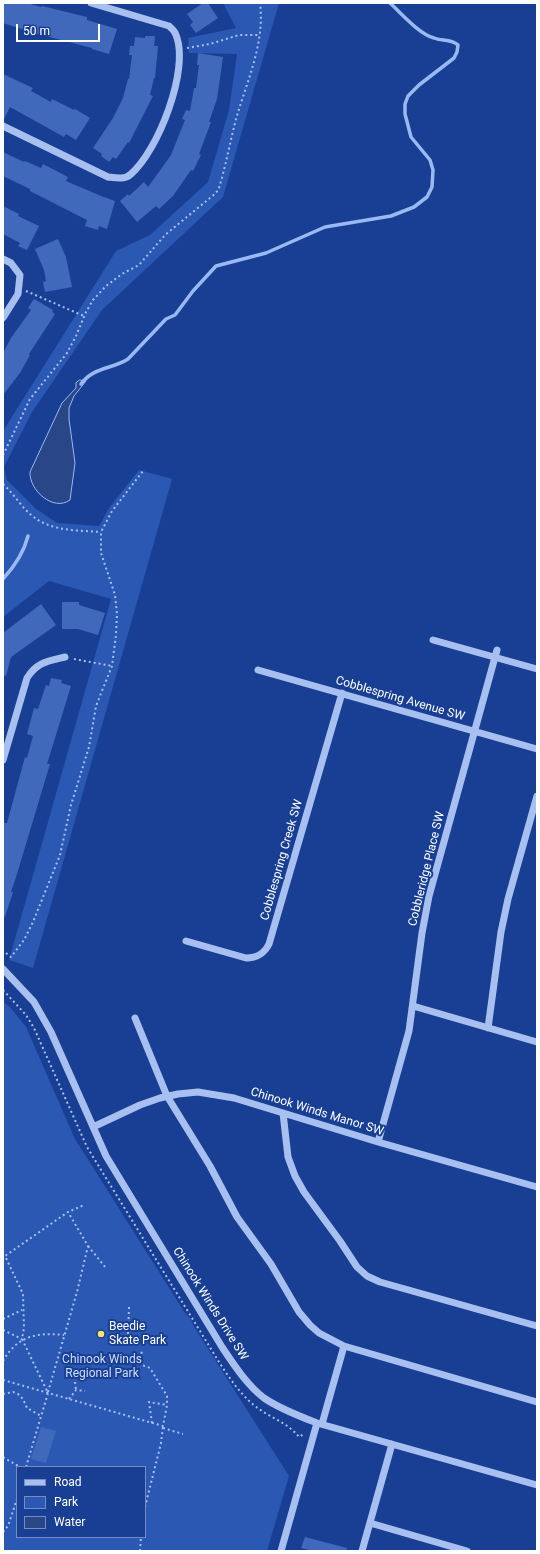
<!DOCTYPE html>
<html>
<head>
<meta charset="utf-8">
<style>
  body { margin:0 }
  #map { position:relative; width:540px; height:1554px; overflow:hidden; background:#183f94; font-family:Roboto,sans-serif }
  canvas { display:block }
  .frame { position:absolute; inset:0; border:4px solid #fff; pointer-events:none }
  .legend { position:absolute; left:16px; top:1466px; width:130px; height:72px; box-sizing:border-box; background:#183f94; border:1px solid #748cbf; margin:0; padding:5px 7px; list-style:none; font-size:12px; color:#fff }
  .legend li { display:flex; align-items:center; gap:8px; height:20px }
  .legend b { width:20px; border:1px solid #748cbf }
  .scale { position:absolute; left:16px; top:24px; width:84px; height:18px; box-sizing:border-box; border:2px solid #fff; border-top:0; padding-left:5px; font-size:12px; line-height:14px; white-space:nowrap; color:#fff; -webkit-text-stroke:3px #183f94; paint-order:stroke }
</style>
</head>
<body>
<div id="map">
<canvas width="540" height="1554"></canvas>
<div class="frame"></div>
<ul class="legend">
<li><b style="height:5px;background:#a8c0f0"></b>Road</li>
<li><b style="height:11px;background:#2a58b2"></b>Park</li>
<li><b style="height:11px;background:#294686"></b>Water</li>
</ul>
<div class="scale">50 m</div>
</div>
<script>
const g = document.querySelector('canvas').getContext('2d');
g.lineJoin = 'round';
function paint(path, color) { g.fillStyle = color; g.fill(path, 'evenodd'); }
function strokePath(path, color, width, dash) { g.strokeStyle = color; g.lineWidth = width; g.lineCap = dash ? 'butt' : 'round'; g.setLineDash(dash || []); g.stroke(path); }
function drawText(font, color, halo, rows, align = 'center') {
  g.font = font + ' Roboto,sans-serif'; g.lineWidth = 4; g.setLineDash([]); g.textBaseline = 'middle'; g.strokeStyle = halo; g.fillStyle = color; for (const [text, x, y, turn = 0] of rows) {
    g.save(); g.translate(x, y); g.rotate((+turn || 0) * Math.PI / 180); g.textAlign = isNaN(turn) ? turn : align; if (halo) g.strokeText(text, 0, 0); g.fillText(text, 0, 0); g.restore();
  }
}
paint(new Path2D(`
  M223 3H279L223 197 102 310 32 412 4 467 7 480 35 508 57 523 99 526 109 508 139 470 172 479 33 968 9 960 111 599 49 581 3 617V431L116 251 150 235 208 182 229 110 237 54 189 53 188 38 236 28Z
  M3 1002 10 1007 26 1027 75 1139 185 1313 191 1319 193 1325 289 1476 267 1551H3ZM17 1467H145V1537H17Z`), '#2a58b2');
const water = new Path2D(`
  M80 380 86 381 74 396 69 408V419L75 463 70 500C53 512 29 490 30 472L62 403 76 388V383Z`);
paint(water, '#294686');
strokePath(water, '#9ab9f3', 1);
strokePath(new Path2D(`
  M81 384C93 367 113 369 128 359L166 319 175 315 193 291 216 266 266 253 325 227 391 216 414 207 427 197 432 187 433 170 430 160 411 137 405 114V104L408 96 419 85 454 58 457 52 458 45C452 39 441 41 434 38 419 34 402 14 390 3
  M3 579C14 567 24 552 28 536`), '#9ab9f3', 3.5);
paint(new Path2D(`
  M3 3H27L41 7 42 6 87 17V20L117 29 109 54 92 49V48L34 33 3 23Z
  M203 3H208L218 18 196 33 190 25 193 22 187 14Z
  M145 36H155L154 46H158L155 78H154L150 95 153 96 129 143 128 142 116 159 113 157 109 162 101 156 102 154 93 148 113 118 123 98 128 79H129L132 55H129L130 46H134L135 37 145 38Z
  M198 53 223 57 217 99 209 122H211L199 154 201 155 193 171 191 170 173 196 159 209 156 206 137 222 120 201 128 194 129 196 144 182 148 187 171 155 185 120 182 119 186 110 190 111 194 88H196L199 65H197Z
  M3 74 33 88 31 91 51 102 52 99 74 110 75 109 90 118 76 140 66 134 64 137 10 107 3 121Z
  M3 152 24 162 25 161 41 168 43 164 68 177 66 181 101 196 115 201 107 229 99 226 98 230 85 226 87 220 30 191V189L3 176Z
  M3 206 19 214 18 216 39 226 27 250 18 246 20 243 3 234Z
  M58 239 66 257 72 287 45 292 43 282 46 281 44 270 35 249Z
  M34 299 53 310 52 312 55 314 29 354 30 355 20 373 3 395V353L11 338 31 310 28 308Z
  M62 602H79V605L105 613 98 635 78 629H62Z
  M41 604 56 625 11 657 6 676 3 675V633Z
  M51 678 62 680 61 683 71 686 47 764H50L17 874 11 892H13L5 917 3 916V827L4 823H7L25 757 27 758 33 736 27 734 34 708 38 709 46 685 49 686Z
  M41 1427 56 1431 46 1463 31 1459Z
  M305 1537 347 1548 346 1551H313L301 1548Z`), '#4069bb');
strokePath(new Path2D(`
  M187 48 210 44 239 35H260
  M26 291 84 316
  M3 455 30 399 67 353 76 336 86 312 93 300 106 286 122 274 139 265 165 235 216 193 219 188C226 165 230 142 236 119 247 81 265 43 260 3
  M3 484C13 493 20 505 30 514 50 532 77 530 101 532
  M74 659 112 666
  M6 953 11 957 24 940 33 922 60 855 71 805 89 747 96 706 112 666 116 635 117 614 115 595 101 553V532L112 511 143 471
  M3 990 26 1015 34 1028 87 1147 219 1362C230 1379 242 1397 259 1409 272 1418 289 1424 299 1437L304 1434
  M88 1246 106 1268
  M3 1319 22 1310
  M3 1330 22 1339
  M128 1334 129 1307
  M3 1361C17 1336 37 1332 64 1335
  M3 1380 163 1426 167 1405V1396L150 1368 142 1365 140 1359 142 1351
  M75 1382 76 1390
  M48 1392 77 1292 88 1246 68 1212
  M3 1394 13 1392 18 1394 23 1399 27 1408 41 1416
  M69 1399 76 1390 85 1391
  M152 1423 149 1402 167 1405
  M163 1428 183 1434
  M3 1457 20 1467
  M26 1467 48 1393 22 1339 24 1328 23 1294 5 1256 68 1212 84 1205
  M145 1507 161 1443 163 1426
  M3 1532 8 1526 17 1499
  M140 1551 141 1537`), '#a8c0f0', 2, [2, 3]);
strokePath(new Path2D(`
  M3 126 108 177C116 178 125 180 131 174 158 151 190 69 176 35 175 31 172 29 169 26L91 3
  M3 259 11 263 20 275 18 294 3 318
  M433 640 537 669
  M258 670 537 749
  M3 760 27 678C37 662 48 661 65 657
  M186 941 246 958C257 958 264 954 269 944L342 693
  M3 969 34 1002 51 1032 106 1156 222 1347C234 1365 247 1385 264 1398 280 1409 299 1416 317 1423L537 1485
  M413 1006 537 1042
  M135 1018 167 1096 210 1166 237 1217 271 1264 299 1312 310 1325 319 1333 344 1346 537 1402
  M488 1028 501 932 508 899 537 796
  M283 1113 288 1157 295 1176 304 1192 340 1241 357 1267 367 1276 380 1282 537 1326
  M93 1127 140 1105 160 1098 178 1094 198 1092 234 1098 378 1142 537 1187
  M378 1142 409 1031 422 933 429 896 497 650
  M322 1424 344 1346
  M370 1523 467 1551
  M281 1551 317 1423
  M362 1551 392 1444`), '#a8c0f0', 7);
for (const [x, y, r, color] of [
  [101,1334,4,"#ffe567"]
]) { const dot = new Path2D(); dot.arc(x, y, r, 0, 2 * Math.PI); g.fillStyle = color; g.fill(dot); strokePath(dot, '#183f94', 1.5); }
drawText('12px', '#fff', '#183f94', [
  ["Cobblespring Avenue SW",400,699,16],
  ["Cobblespring Creek SW",282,860,-74],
  ["Cobbleridge Place SW",427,869,-76],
  ["Chinook Winds Manor SW",317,1112,17],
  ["Chinook Winds Drive SW",210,1304,58]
]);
drawText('12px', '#fff', '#183f94', [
  ["Beedie",109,1327],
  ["Skate Park",109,1341]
], 'left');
drawText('12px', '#cfdefb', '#183f94', [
  ["Chinook Winds",102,1360],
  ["Regional Park",102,1374]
]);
</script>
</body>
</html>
